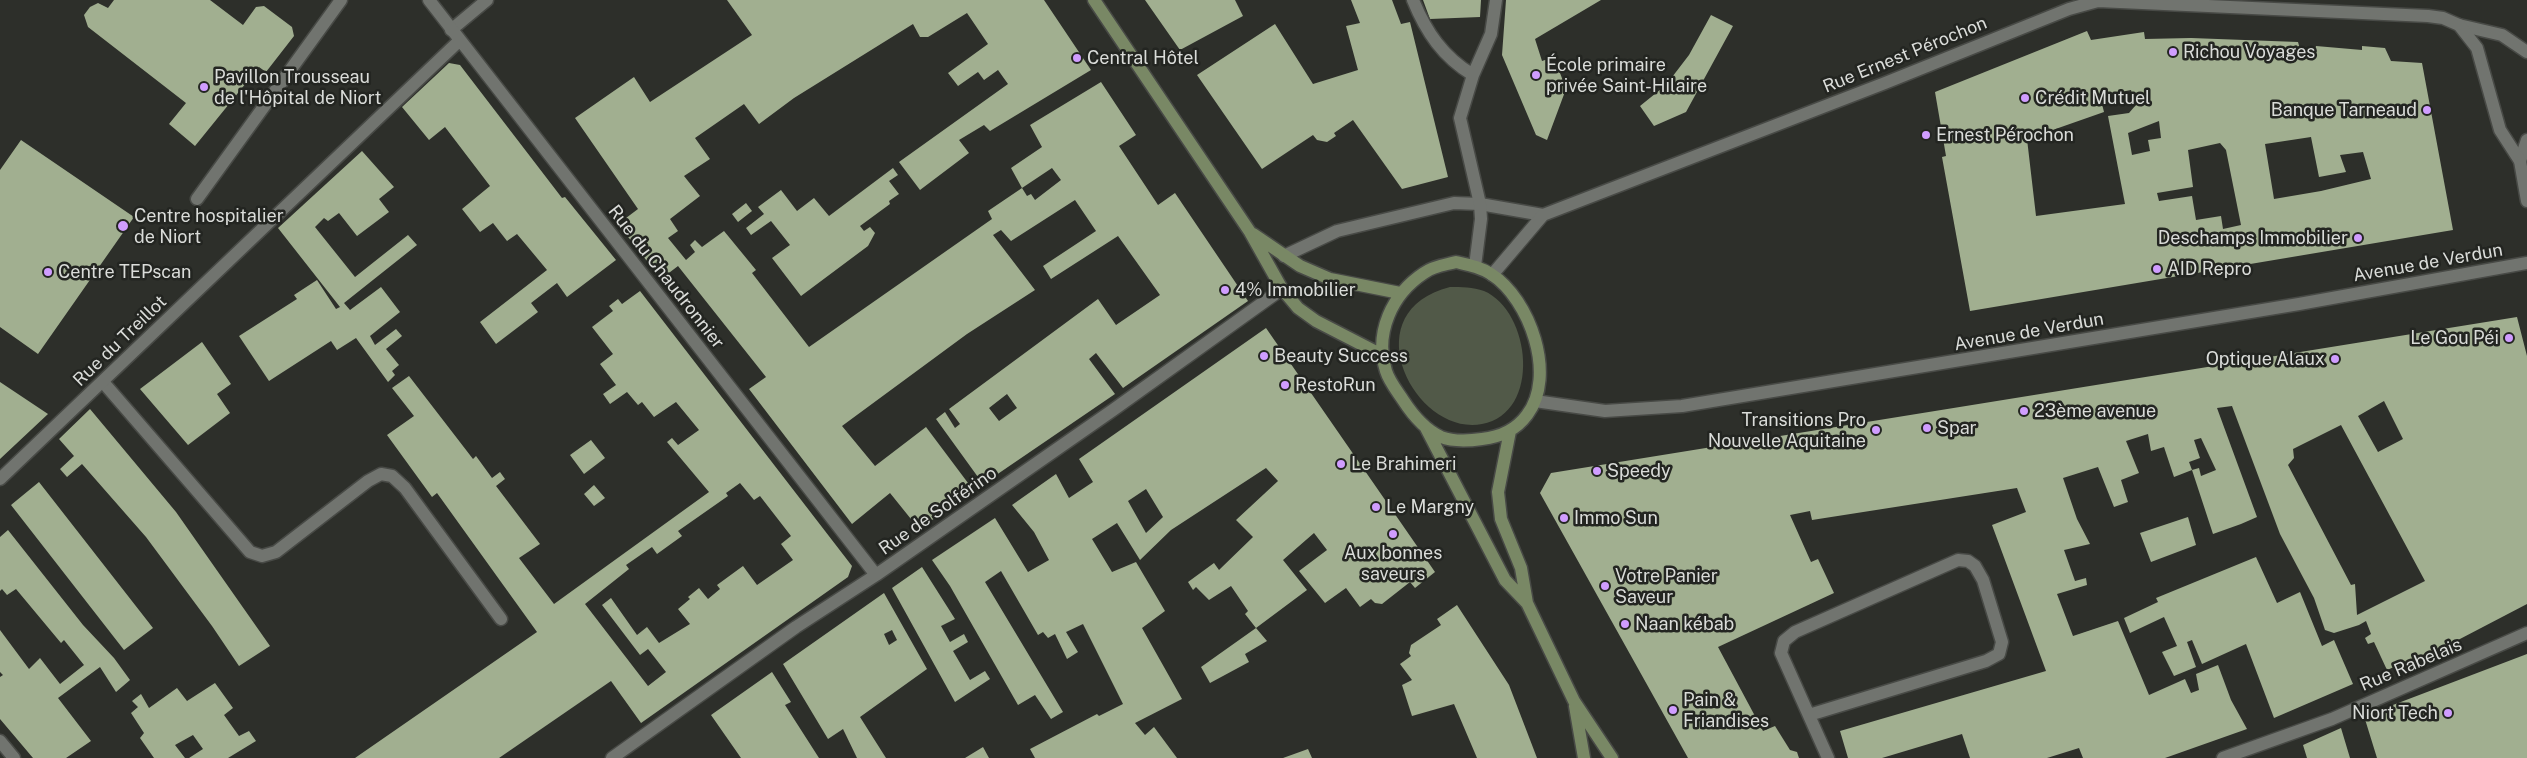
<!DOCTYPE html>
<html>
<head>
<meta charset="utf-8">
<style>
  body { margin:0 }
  canvas { display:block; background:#2d2f2a }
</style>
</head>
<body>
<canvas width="2527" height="758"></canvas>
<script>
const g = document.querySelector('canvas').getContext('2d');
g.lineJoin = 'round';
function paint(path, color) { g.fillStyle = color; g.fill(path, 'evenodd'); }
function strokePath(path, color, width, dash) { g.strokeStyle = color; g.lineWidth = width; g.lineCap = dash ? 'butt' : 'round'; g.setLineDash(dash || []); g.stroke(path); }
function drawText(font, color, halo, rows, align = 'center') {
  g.font = font + ' "Public Sans",sans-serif'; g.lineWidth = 5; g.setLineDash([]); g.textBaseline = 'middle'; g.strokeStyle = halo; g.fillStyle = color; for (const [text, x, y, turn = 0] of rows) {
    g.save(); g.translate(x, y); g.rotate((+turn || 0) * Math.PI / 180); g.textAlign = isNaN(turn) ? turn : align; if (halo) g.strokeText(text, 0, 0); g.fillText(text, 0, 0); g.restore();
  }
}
paint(new Path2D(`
  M1450 287C1461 287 1473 287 1484 291 1531 311 1542 413 1482 424 1415 437 1351 312 1450 287Z`), '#515948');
paint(new Path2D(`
  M114 0H210L243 25 256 7 264 6 292 27 294 36 266 72 259 67 195 146 169 124 186 103 88 27 84 15 90 7 98 3 108 8Z
  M727 0H1044L1091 70 990 131 984 125 959 140 969 153 920 190 899 162 1008 84 998 70 984 80 978 72 958 86 948 73 988 44 967 13 928 37H920L913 24 794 98 759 124 744 104 695 138 710 159 684 176 700 196 670 219 678 231 668 238 686 260 695 252 690 245 695 240 702 247 724 231 756 270 752 273 809 347 992 219 988 211 1022 188 1027 196 1031 194 1035 200 1061 180 1052 168 1022 188 1011 168 1042 147 1030 125 1101 82 1136 135 1119 146 1158 205 1175 193 1248 301 1123 388 1096 353 1089 359 1115 394 983 484 936 419 945 412 955 428 960 424 949 409 1098 299 1116 325 1160 295 1118 236 1051 279 1043 266 1096 231 1075 200 1011 241 1001 230 993 235 1035 290 967 334 842 426 875 466 926 427 974 491 919 529 890 493 852 524 749 389 766 377 678 266 661 279 618 224 638 209 575 118 634 77 650 102 752 35ZM1007 394 1017 408 999 421 989 408Z
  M1145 0H1235L1243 16 1180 50Z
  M1351 0H1392L1401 24 1410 22 1448 177 1402 189 1353 120 1334 133 1336 136 1327 142 1317 140 1313 135 1262 169 1197 75 1275 24 1313 84 1358 70 1346 26 1360 23Z
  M1423 0H1481L1480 17 1430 19Z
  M1506 0H1601L1535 39 1542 61 1554 57 1566 89 1547 140 1536 135 1502 55Z
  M1711 15 1733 26 1686 112 1654 126 1640 106 1666 85 1689 55Z
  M2087 31 2091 40 2144 32 2145 39 2191 38 2298 42 2300 49 2315 51 2316 46 2362 50V46L2385 48 2391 61 2422 63 2453 230 1970 311 1942 157 1946 156 1935 92ZM2131 90 2135 106 2129 113 2108 116 2125 204 2036 216 2027 139 2104 112 2100 96ZM2159 121 2161 138 2148 140 2150 151 2132 155 2128 133ZM2311 137 2319 177 2346 172 2340 155 2363 152 2371 179 2321 191 2274 199 2265 144ZM2220 143 2226 150 2241 225 2223 229 2221 216 2196 220 2192 196 2159 201 2157 193 2193 187 2188 150Z
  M449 63 460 65 562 198 565 197 616 260 567 297 557 283 531 303 538 312 496 344 480 322 547 270 517 234 507 241 493 223 480 232 462 209 490 186 445 127 429 140 402 107Z
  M21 140 134 217 38 354 0 327V170Z
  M362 151 394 187 379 199 389 212 357 236 339 213 328 221 324 218 315 227 355 277 408 235 417 245 344 303 350 310 381 287 400 312 370 336 375 345 396 329 402 336 386 349 399 365 392 371 395 375 388 382 356 338 337 350 331 341 269 381 239 336 297 299 294 295 317 280 336 309 340 307 278 228Z
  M893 168 898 175 889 181 899 194 889 201 890 204 860 226 864 231 870 227 875 233 868 246 801 296 772 258 790 245 771 221 751 235 746 228 764 214 758 207 781 190 797 211 814 198 829 216Z
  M746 203 752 211 738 222 732 214Z
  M640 291 852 566 848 577 641 723 611 681 499 758H355L537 632 437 493 432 497 387 435 414 416 392 388 409 376 473 459 476 456 492 478 500 472 505 479 496 486 540 544 519 558 554 604 709 492 667 442 672 438 678 445 699 430 676 402 654 417 642 402 638 405 627 392 610 404 603 394 616 385 600 364 613 354 592 327 613 311 609 306 618 299 622 304ZM740 483 754 500 760 496 791 536 781 544 793 560 757 585 743 566 717 585 720 589 708 599 699 588 688 597 690 599 678 609 690 624 659 643 647 627 637 635 611 598 602 605 640 655 648 649 666 672 648 686 585 604 629 569 626 565 652 547 657 554 682 536 678 531 728 496 726 493Z
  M2517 317 2527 356V604L2458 640 2387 670 2374 642 2368 644 2365 638 2371 634 2366 621 2359 625 2334 633 2325 630 2314 598 2280 534 2232 406 2217 408 2257 517 2241 524 2213 534 2192 470 2199 468 2201 476 2216 470 2201 438 2194 440 2200 458 2189 462 2192 470 2174 477 2164 447 2151 451 2148 434 2126 441 2139 473 2121 480 2128 502 2114 507 2098 467 2063 478 2077 519 2090 544 2064 550 2075 581 2086 578 2087 585 2057 594 2073 636 2118 621 2149 695 2185 679 2191 693 2199 690 2196 674 2218 665 2231 700 2247 729 2165 758H2083L2079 748 2047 758H1970L1962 734 1882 758H1848L1840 731 2046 671 1992 525 2026 512 2017 488 1812 520 1810 511 1790 515 1811 562 1818 559 1834 593 1718 647 1763 731 1775 726 1790 750 1797 752 1799 758H1688L1540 493 1551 473ZM2384 401 2403 439 2378 452 2358 416ZM2341 425 2425 581 2357 615 2355 584 2351 585 2288 465 2294 458 2293 449Z
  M1266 328 1435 572 1415 588 1410 582 1382 604 1375 603 1371 599 1360 607 1346 588 1325 603 1299 571 1327 550 1314 533 1283 560 1307 590 1256 628 1245 614 1248 611 1231 586 1209 600 1196 587 1193 590 1188 582 1214 563 1219 570 1253 537 1236 520 1278 481 1266 468 1171 530 1140 560 1117 523 1092 539 1112 572 1136 562 1165 611 1142 628 1182 699 1135 723 1145 735 1154 727 1177 758H1035L1030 749 1097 714 1099 716 1123 704 1083 624 1066 632 1078 652 1067 659 1055 634 1048 638 1043 632 1038 635 1001 571 985 582 1063 712 1051 719 1035 695 1018 705 950 586 932 560 995 518 1028 572 1049 560 1034 532 1012 505 1056 474 1069 498 1093 482 1079 459ZM1146 489 1163 517 1146 533 1128 501Z
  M202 342 231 384 217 394 230 413 188 445 140 389Z
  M0 382 48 414 0 459Z
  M90 409 176 512 270 646 239 666 212 626 146 537 82 464 67 477 60 469 74 456 59 439Z
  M591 440 605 458 584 474 570 455Z
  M39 482 153 628 124 650 11 505Z
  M594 485 605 498 594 506 584 494Z
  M2188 517 2196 545 2151 562 2140 533Z
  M8 530 83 625 114 658 130 680 116 692 100 667 58 698 91 741 66 758H33L0 719V677L3 675 0 672V630L29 669 40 658 60 684 84 665 64 640 61 643 16 589 7 595 2 589 0 591V537Z
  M2256 557 2277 603 2300 592 2322 646 2334 640 2353 684 2274 718 2246 644 2202 664 2192 640 2187 642 2196 667 2174 676 2162 652 2177 646 2164 617 2130 633 2124 618 2158 602 2156 598Z
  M922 567 955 619 941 626 950 642 964 634 968 642 953 651 970 680 985 671 990 679 955 702 892 588Z
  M884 593 927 669 860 717 886 758H857L843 729 828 739 783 664ZM892 630 897 640 889 645 884 634Z
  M1457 605 1509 685 1537 758H1477L1454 704 1412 716 1402 685 1412 680 1400 664 1411 656 1409 653 1411 645 1441 625 1437 619Z
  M1256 628 1267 641 1245 654 1249 662 1210 683 1201 667Z
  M2527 654V758H2377L2364 716Z
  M772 672 791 702 785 705 819 758H741L711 715Z
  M215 683 233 708 224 715 239 736 249 731 256 741 228 758H189L203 749 193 735 175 745 185 758H154L140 738 144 733 131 713 138 707 132 701 141 694 149 708 177 688 187 701Z
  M2341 728 2350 758H2307L2303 745Z
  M983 747 989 758H965Z
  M1308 749 1312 758H1283Z`), '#a1af90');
const lane = new Path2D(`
  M2459 25 2502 35 2527 52
  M451 30 487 0
  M2520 161 2527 140
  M197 199 341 0
  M1284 256 1337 231 1454 203 1480 204 1543 215
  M103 382 250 552 262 556 276 552 368 481 381 474 392 476 405 488 501 619
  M1809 715 1986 661 1999 654 2002 642 1983 580 1975 566 1968 561 1958 560 1795 632 1784 641 1781 653 1828 758`);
const street = new Path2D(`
  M429 0 876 575
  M1413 0C1426 32 1443 57 1473 75
  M1475 266 1481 219 1480 204 1460 118 1473 75 1491 34 1496 0
  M1492 275 1543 215 1885 83 2069 9 2098 1 2428 16 2443 18 2459 25 2477 48 2500 130 2520 161 2527 201
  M1535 401 1605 411 1682 406 2299 304 2527 263
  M0 479 459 41
  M0 741 14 758
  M612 758 796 627 876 575 1113 410 1282 289
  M2223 758 2332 719 2527 633`);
const secondary = new Path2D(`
  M1094 0 1250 232 1282 289 1298 308 1316 321 1382 355
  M1253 234 1300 266 1330 279 1400 293
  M1456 262C1469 265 1480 267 1491 274 1530 299 1557 376 1527 415 1516 430 1500 437 1482 439 1468 441 1454 442 1441 437 1426 430 1412 414 1403 400 1397 391 1389 381 1386 371 1374 333 1392 294 1424 273 1433 266 1445 265 1456 262Z
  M1426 428 1505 580 1527 603
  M1510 431 1498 492 1501 519 1521 568 1527 603 1574 701 1612 758
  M1575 706 1584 758`);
strokePath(lane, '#484a46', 15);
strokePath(street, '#484a46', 15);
strokePath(secondary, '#484a46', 15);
strokePath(lane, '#71746f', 12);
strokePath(street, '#71746f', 12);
strokePath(secondary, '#798865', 12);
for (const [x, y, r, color] of [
  [2173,52,5,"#d09dff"],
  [1077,58,5,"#d09dff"],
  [1536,75,5,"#d09dff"],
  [204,87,5,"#d09dff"],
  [2025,98,5,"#d09dff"],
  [2427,110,5,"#d09dff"],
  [1926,135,5,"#d09dff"],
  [123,226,6,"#d09dff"],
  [2358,238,5,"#d09dff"],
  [2157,269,5,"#d09dff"],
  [48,272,5,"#d09dff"],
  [1225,290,5,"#d09dff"],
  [2509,338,5,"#d09dff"],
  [1264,356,5,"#d09dff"],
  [2335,359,5,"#d09dff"],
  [1285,385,5,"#d09dff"],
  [2024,411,5,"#d09dff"],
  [1927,428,5,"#d09dff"],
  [1876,430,5,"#d09dff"],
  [1341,464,5,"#d09dff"],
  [1597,471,5,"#d09dff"],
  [1376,507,5,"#d09dff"],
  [1564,518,5,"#d09dff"],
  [1393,534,5,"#d09dff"],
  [1605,586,5,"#d09dff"],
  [1625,624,5,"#d09dff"],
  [1673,710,5,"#d09dff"],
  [2448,713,5,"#d09dff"]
]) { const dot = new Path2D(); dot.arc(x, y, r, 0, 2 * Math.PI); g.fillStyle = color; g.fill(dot); strokePath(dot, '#232521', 2); }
drawText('18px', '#dadcd9', '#232521', [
  ["Richou Voyages",2183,52],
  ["Central Hôtel",1087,58],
  ["École primaire",1546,65],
  ["privée Saint-Hilaire",1546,86],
  ["Pavillon Trousseau",214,77],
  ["de l'Hôpital de Niort",214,98],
  ["Crédit Mutuel",2035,98],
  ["Banque Tarneaud",2417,110,"right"],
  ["Ernest Pérochon",1936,135],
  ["Centre hospitalier",134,216],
  ["de Niort",134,237],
  ["Deschamps Immobilier",2348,238,"right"],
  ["AID Repro",2167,269],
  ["Centre TEPscan",58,272],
  ["4% Immobilier",1235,290],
  ["Le Gou Péi",2499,338,"right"],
  ["Beauty Success",1274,356],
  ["Optique Alaux",2325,359,"right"],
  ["RestoRun",1295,385],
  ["23ème avenue",2034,411],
  ["Transitions Pro",1866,420,"right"],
  ["Nouvelle Aquitaine",1866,441,"right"],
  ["Spar",1937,428],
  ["Le Brahimeri",1351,464],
  ["Speedy",1607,471],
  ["Le Margny",1386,507],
  ["Immo Sun",1574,518],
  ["Aux bonnes",1393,553,"center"],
  ["saveurs",1393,574,"center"],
  ["Votre Panier",1615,576],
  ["Saveur",1615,597],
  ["Naan kébab",1635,624],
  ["Pain &",1683,700],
  ["Friandises",1683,721],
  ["Niort Tech",2438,713,"right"]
], 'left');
drawText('18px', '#dadcd9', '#232521', [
  ["Rue Ernest Pérochon",1905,55,-22],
  ["Avenue de Verdun",2428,263,-10],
  ["Rue du Chaudronnier",666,277,52],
  ["Avenue de Verdun",2029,332,-10],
  ["Rue du Treillot",120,341,-44],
  ["Rue de Solférino",938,511,-35],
  ["Rue Rabelais",2411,665,-23]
]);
</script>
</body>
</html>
